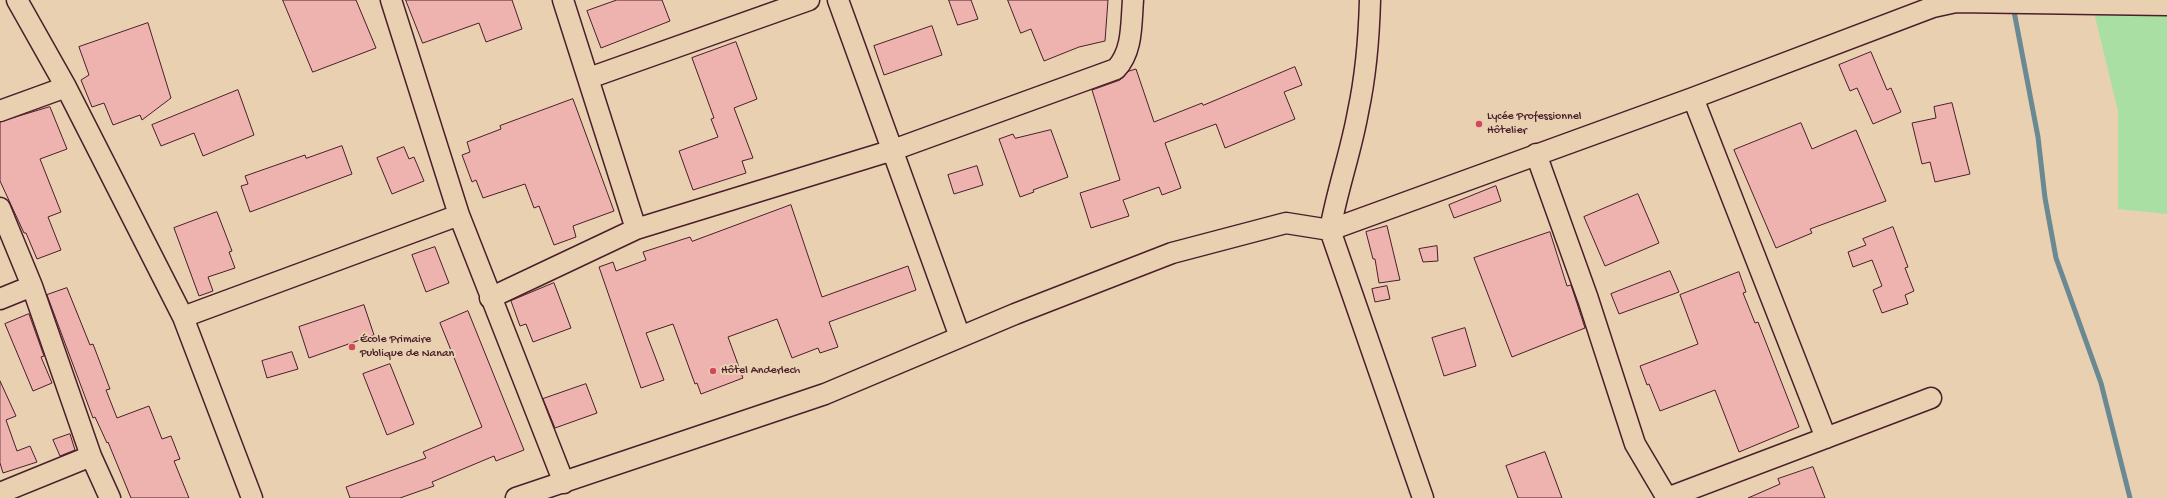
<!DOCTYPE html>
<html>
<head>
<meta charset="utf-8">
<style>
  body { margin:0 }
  canvas { display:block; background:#e9d0b1 }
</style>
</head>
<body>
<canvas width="2167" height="498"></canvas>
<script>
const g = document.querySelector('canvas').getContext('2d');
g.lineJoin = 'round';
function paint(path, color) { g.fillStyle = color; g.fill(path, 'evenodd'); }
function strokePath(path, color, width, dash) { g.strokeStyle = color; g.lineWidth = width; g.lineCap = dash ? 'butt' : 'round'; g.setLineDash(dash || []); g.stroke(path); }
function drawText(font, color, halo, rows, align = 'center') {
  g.font = font + ' "Gochi Hand",sans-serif'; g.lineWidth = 4; g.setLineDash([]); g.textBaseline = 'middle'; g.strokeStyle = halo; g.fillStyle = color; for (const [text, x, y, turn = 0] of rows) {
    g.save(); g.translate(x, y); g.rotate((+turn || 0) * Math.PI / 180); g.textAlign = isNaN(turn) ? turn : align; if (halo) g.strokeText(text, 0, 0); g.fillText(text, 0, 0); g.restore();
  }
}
paint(new Path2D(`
  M2091 0H2167V214L2118 209V111Z`), '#a9dfa2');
strokePath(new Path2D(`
  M2013 6 2038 137 2045 198 2056 258 2101 383 2130 498`), '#698993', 5);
const building = new Path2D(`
  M283 0H356L376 48 313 72Z
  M406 0H512L522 29 486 42 479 23 423 43Z
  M617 0H662L670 21 601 48 587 11Z
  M949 0H971L978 19 958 25Z
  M1008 0H1108L1105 41 1079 47 1044 61 1031 29 1021 33Z
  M148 23 171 98 142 120 140 115 113 125 104 103 92 107 81 80 89 75 79 47Z
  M932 26 942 55 884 75 874 46Z
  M736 42 757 99 734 108 753 158 742 161 746 173 693 190 679 151 718 137 711 119 714 118 692 58Z
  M1871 52 1887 90 1891 88 1901 112 1873 124 1857 88 1850 91 1839 65Z
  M1295 67 1302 85 1284 92 1295 119 1225 148 1216 124 1165 143 1181 188 1162 195 1159 187 1123 200 1129 216 1091 228 1080 193 1120 180 1092 90 1120 80 1129 71 1136 69 1154 122 1202 103 1203 105Z
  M238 90 254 135 203 156 194 133 161 146 152 125Z
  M573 99 614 211 573 226 576 237 554 245 539 206 534 208 525 184 483 198 476 180 472 182 462 155 470 152 467 142 501 129 500 126Z
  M1952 103 1970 174 1935 182 1930 162 1922 164 1912 123 1936 118 1934 107Z
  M50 107 67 149 40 159 61 212 48 217 61 250 37 259 26 233H24L0 181V122Z
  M1801 123 1812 149 1856 130 1886 201 1810 229 1812 233 1776 248 1734 150Z
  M1051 130 1068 177 1033 190 1034 192 1020 197 999 139 1013 134 1015 138Z
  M342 146 352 174 250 212 241 186 248 184 245 176 305 155 306 158Z
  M404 147 409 159 414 157 424 181 392 194 377 158Z
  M977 166 983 185 954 194 948 175Z
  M1496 186 1501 201 1454 218 1449 205Z
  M1638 194 1659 243 1605 266 1584 217Z
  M791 205 822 297 908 266 916 290 829 322 838 347 820 353 818 348 792 358 777 319 728 337 743 378 701 394 697 383 695 384 673 324 646 333 664 380 641 388 599 267 613 262 616 271 646 260 643 252 690 237 692 241Z
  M217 212 232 251 229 252 235 268 208 277 213 291 199 296 174 228Z
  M1387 226 1400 280 1379 283 1375 259H1373L1366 232Z
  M1893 227 1908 267 1905 268 1914 291 1905 295 1908 304 1882 313 1873 290 1882 286 1872 260 1853 267 1848 252 1866 245 1863 239Z
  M1550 232 1567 286 1571 285 1585 328 1512 357 1474 258Z
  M1437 246 1438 261 1423 262 1419 249Z
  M435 247 449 283 426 292 412 255Z
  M1670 271 1679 292 1619 314 1611 294Z
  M1739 272 1746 292 1743 293 1755 323 1758 322 1799 427 1739 452 1715 390 1660 411 1649 384 1647 385 1640 366 1698 344 1680 295Z
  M554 283 571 328 533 342 526 324 520 326 511 301Z
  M1387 286 1390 299 1375 302 1372 289Z
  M67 288 90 345 93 344 110 389 106 390 117 418 149 406 162 439 171 436 180 459 174 461 189 498H131L108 442 107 443 95 417 93 418 47 295Z
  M364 305 374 335 309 358 299 327Z
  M468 311 524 450 496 461 494 456 432 482 434 486 400 498H350L346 487 426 458 423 452 482 427 440 323Z
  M29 314 44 356 41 357 52 383 33 391 5 324Z
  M1465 328 1476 366 1444 376 1432 338Z
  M292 352 298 369 267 378 262 361Z
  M390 364 414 424 387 435 363 374Z
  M0 381 16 416 6 420 17 451 30 446 37 462 3 473 0 463Z
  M586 384 597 413 555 428 543 399Z
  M70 434 75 450 60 456 53 440Z
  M1545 452 1562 498H1518L1506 466Z
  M1813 467 1825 498H1748L1780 484 1778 479Z`);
paint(building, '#eeb2af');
strokePath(building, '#4a1f2b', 1);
const street = new Path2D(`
  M17 0 66 87 183 317 252 498
  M391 0 459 215 564 483
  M563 0 636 229
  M838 0 960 337
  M1370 0C1369 37 1366 75 1358 112 1351 152 1337 190 1330 230L1423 498
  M589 78 809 0
  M1693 98 1826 438
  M0 111 66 87
  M1536 154 1588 299 1635 444 1667 498
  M0 208 32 286 91 456 110 498
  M490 298 636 229 893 150 1116 69C1133 51 1131 24 1133 0
  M0 299 32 286
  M183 317 459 215
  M0 493 91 456
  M516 498 825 394 1015 314 1172 253 1286 223 1330 230 1693 98 1933 7 1956 2 2167 5
  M1667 498 1931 398`);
strokePath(street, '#4a1f2b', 23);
strokePath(street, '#e9d0b1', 20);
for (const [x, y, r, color] of [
  [1479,124,4,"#d1495b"],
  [352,347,4,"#d1495b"],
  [713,371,4,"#d1495b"]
]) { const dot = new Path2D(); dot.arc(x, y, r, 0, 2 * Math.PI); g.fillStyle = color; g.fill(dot); strokePath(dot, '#e9d0b1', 1.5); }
drawText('12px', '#4a1f2b', '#e9d0b1', [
  ["Lycée Professionnel",1487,117],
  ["Hôtelier",1487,131],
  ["École Primaire",360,340],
  ["Publique de Nanan",360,354],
  ["Hôtel Anderlech",721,371]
], 'left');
</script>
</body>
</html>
